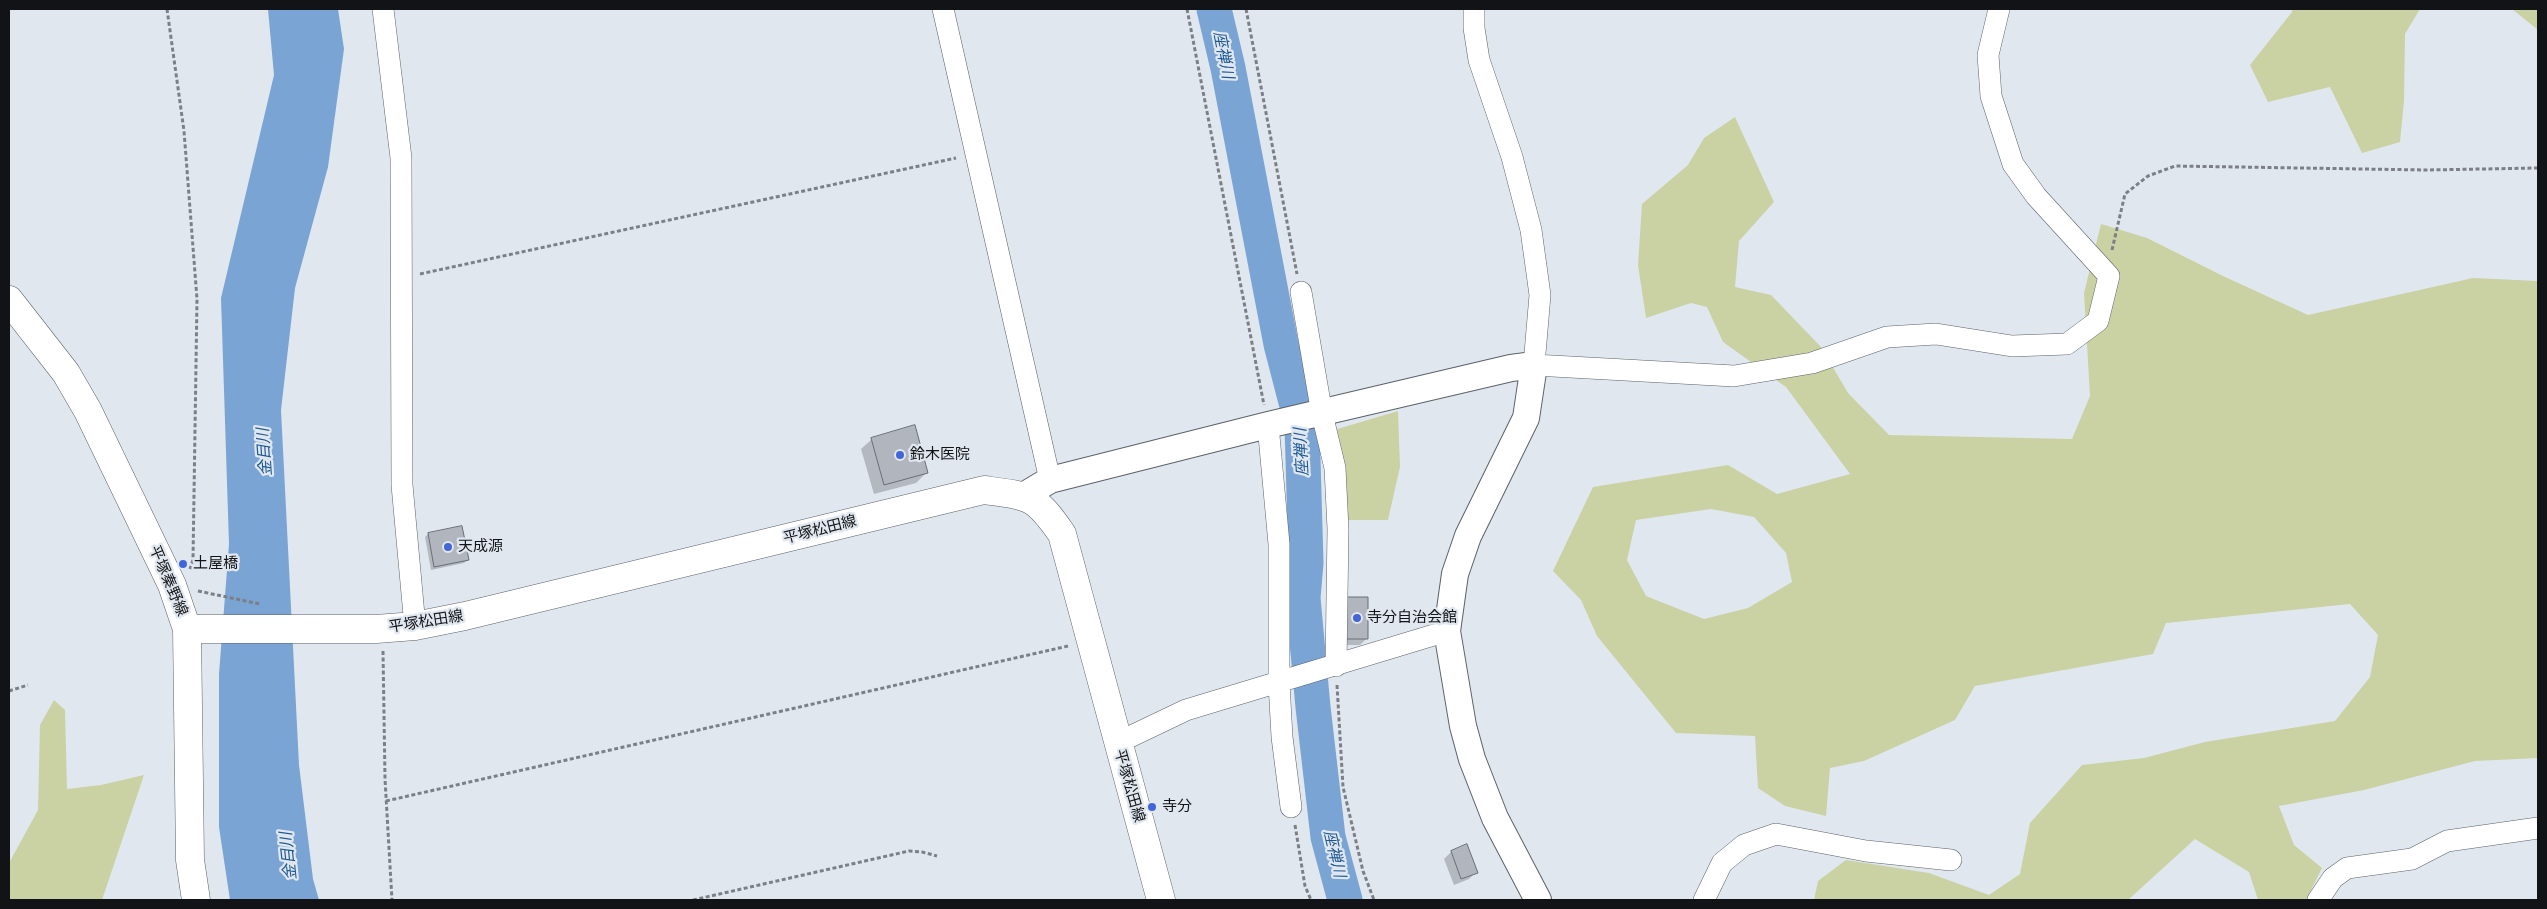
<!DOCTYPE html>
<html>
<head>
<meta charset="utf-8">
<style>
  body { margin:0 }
  #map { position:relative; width:2547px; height:909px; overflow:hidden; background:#e1e7ef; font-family:"Fira Sans",sans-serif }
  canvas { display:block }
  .frame { position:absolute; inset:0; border:10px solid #111316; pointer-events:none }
</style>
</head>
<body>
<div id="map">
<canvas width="2547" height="909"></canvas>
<div class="frame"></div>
</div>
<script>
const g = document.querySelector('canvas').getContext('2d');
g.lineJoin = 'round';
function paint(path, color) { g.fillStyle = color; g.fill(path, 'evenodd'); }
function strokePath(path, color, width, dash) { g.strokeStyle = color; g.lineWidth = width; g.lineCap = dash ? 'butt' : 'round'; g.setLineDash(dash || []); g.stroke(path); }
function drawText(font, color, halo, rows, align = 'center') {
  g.font = font + ' "Fira Sans","Noto Sans JP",sans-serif'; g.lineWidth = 4.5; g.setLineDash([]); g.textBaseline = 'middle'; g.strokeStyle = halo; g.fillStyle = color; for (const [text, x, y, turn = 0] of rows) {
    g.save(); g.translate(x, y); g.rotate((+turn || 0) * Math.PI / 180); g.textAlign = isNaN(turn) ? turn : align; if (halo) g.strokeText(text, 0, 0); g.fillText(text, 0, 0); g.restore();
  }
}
paint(new Path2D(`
  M2292 9H2420L2405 34 2404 101 2400 142 2362 153 2330 87 2268 102 2250 65 2292 12Z
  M2512 9H2538V30Z
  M1735 117 1774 202 1739 241 1735 287 1771 295 1821 347 1848 393 1889 435 2072 439 2090 396 2084 293 2101 224 2147 238 2223 276 2308 315 2473 278 2538 281V758L2475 761 2364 790 2279 806 2294 845 2322 868 2306 900H2258L2249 872 2195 839 2128 900H1814L1818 881 1846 860 1929 873 1989 895 2020 874 2030 823 2082 765 2144 758 2205 742 2335 721 2370 677 2378 635 2350 604 2166 623 2153 654 1975 686 1955 720 1864 761 1830 768 1826 816 1785 806 1758 788 1755 736 1676 733 1597 636 1581 600 1553 571 1593 487 1728 465 1777 494 1850 474 1786 387 1723 342 1707 307 1691 303 1646 318 1638 265 1642 204 1688 165 1704 138ZM1711 509 1754 517 1786 553 1792 582 1748 608 1704 619 1646 596 1627 560 1636 520Z
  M1398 411 1400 467 1388 520H1344L1334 430Z
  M54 700 65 710 67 789 101 785 144 775 102 900H9V863L38 810 40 725Z`), '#cad2a4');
paint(new Path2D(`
  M268 9H338L344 49 328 167 295 288 281 410 299 765 313 879 319 900H230L219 827V674L229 544 221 298 274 75Z`), '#79a4d4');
paint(new Path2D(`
  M872 439 927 472 916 483 874 494 861 449Z
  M428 534 468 560 464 563 431 570 425 537Z
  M1367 598V638L1360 645H1339Z
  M1466 846 1476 872 1469 879 1454 885 1444 859 1451 852Z`), '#0003');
strokePath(new Path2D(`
  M1214 9 1228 68 1281 344 1302 425 1306 563 1303 598 1313 707 1328 837 1345 900`), '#79a4d4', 35);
const building = new Path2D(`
  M915 425 928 473 884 485 871 438Z
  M462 526 469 560 434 567 428 533Z
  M1346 597H1368V639H1346Z
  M1467 844 1478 873 1461 879 1451 851Z`);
paint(building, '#b1b6be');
strokePath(building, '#696e75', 1);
const minor = new Path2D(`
  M383 9 401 158 402 485 415 626
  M943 9 1050 480
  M1474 9V28L1479 60 1512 157 1531 230 1540 295 1534 365 1734 376 1812 363 1887 337 1936 334 2012 346 2067 344 2098 321 2109 276 2036 196 2013 164 1991 96 1988 55 1999 9
  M1301 292 1322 414 1335 468 1338 529 1336 666
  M1268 425 1279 544V683L1282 737 1291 807
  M1117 743 1186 710 1447 631
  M1704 900 1722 863 1744 845 1776 834 1866 851 1951 860
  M2318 900 2333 878 2347 868 2412 859 2447 841 2538 828`);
const tertiary = new Path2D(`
  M1025 495 1050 480 1268 425 1511 368 1534 365 1526 418 1468 536 1455 574 1447 631 1463 726 1472 759 1495 818 1538 900`);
const primary = new Path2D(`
  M9 300 66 373 88 411 172 585 187 629 190 860 196 900
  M187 629H376L415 626 465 616 984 490C1030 496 1035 495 1062 534L1161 900`);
strokePath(minor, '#5c6169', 22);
strokePath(tertiary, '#5c6169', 28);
strokePath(primary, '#5c6169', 29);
strokePath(new Path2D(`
  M167 9 184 131 197 299 193 560 190 569
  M1187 9 1264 405
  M1246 9 1297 274
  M2112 250 2125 194 2148 176 2175 166 2426 170 2538 168
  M420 274 956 158
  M198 591 260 604
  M383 651 385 779 392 900
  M1337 685 1343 787 1363 871 1374 900
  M9 691 28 685
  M386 801 1068 646
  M1295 825 1305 886 1311 900
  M693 900 909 851 922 852 937 856`), '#7c8086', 3, [4, 2.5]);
strokePath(minor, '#fff', 21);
strokePath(tertiary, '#fff', 26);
strokePath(primary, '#fff', 28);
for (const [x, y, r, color] of [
  [900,455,5,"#4266d9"],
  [448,547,5,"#4266d9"],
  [183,564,5,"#4266d9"],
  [1357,618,5,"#4266d9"],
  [1152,807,5,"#4266d9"]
]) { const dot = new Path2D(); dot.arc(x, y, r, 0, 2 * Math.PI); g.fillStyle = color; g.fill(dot); strokePath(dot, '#e1e7ef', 2); }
drawText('15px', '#111316', '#e1e7ef', [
  ["鈴木医院",910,455],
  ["天成源",458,547],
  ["土屋橋",193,564],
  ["寺分自治会館",1367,618],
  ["寺分",1162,807]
], 'left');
drawText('15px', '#111316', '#e1e7ef', [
  ["平塚松田線",820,530,-14],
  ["平塚秦野線",168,581,67],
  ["平塚松田線",426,622,-9],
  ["平塚松田線",1129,786,74]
]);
drawText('italic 16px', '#1b5894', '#e1e7ef', [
  ["座禅川",1223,55,79],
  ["金目川",265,452,-94],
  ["座禅川",1302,452,-93],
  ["座禅川",1334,854,77],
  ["金目川",289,856,-96]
]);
</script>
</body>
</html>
